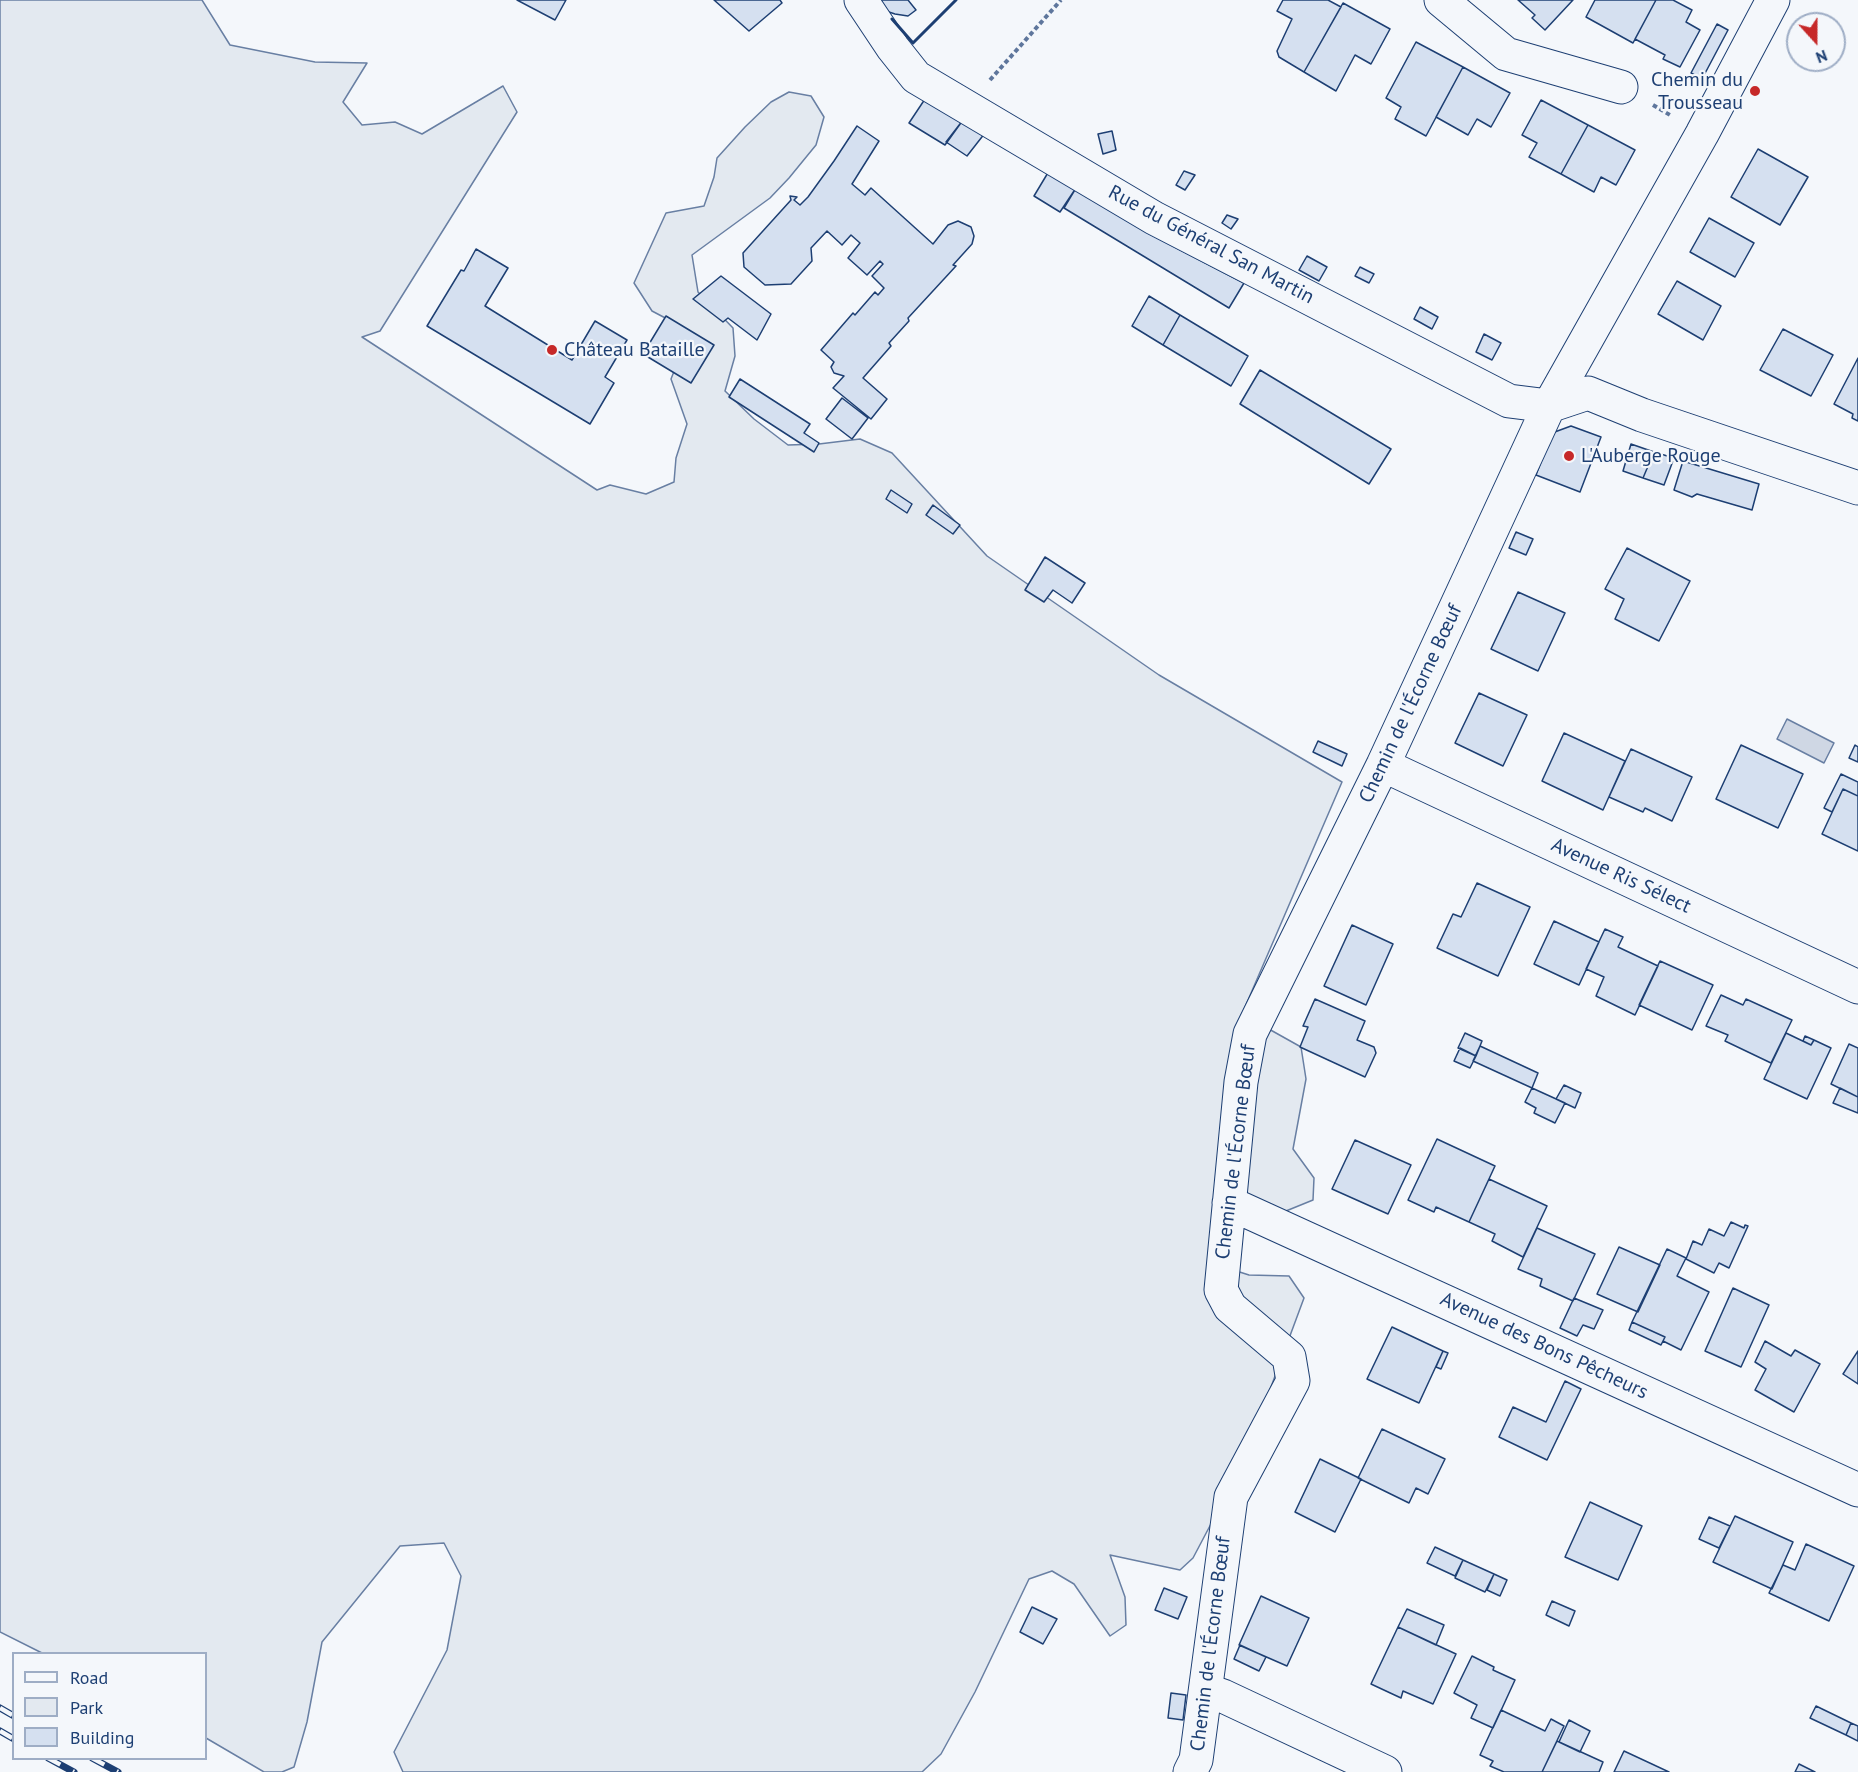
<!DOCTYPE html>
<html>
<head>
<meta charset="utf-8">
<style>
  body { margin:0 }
  #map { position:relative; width:1858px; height:1772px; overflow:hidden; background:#f4f7fb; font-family:"PT Sans",sans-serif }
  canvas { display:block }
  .legend { position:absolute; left:12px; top:1652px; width:195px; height:108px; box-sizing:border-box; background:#f4f7fb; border:2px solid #9eadc5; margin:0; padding:8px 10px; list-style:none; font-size:18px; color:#1d3f73 }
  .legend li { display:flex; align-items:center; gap:12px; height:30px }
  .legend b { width:30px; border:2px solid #9eadc5 }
  .north { position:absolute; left:1786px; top:12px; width:60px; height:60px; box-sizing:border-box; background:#f4f7fb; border:2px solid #9eadc5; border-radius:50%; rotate:159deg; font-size:16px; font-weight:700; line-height:24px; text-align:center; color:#1d3f73 }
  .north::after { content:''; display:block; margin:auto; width:21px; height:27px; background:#c62828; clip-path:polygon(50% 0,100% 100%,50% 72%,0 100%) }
</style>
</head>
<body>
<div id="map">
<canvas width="1858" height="1772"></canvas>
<ul class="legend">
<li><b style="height:8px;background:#f4f7fb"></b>Road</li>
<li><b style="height:16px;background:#e3e9f0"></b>Park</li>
<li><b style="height:16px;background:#d5e0f0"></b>Building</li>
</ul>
<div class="north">N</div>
</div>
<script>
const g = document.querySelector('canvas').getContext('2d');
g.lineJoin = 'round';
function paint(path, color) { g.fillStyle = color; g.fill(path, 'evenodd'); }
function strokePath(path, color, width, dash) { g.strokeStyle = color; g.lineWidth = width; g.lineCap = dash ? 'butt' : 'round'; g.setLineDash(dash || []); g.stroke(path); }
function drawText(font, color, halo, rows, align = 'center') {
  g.font = font + ' "PT Sans",sans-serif'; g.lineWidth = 4.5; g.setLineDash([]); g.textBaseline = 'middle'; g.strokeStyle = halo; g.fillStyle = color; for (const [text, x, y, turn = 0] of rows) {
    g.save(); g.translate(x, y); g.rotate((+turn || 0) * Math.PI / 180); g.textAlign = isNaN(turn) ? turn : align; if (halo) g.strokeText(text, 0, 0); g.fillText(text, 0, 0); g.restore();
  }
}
const green = new Path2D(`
  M0 0H202L230 45 315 62 367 63 343 102 362 125 395 122 422 134 503 86 517 112 380 331 362 337 597 490 610 485 646 494 674 482 676 458 687 424 671 379 690 331 652 311 634 283 666 213 704 206 714 177 717 158 745 127 771 102 789 92 811 96 824 117 816 145 789 178 770 198 692 255 698 292 733 328 735 356 725 391 754 419 788 445 819 444 860 439 892 453 987 556 1159 675 1342 782 1242 1014 1301 1047 1306 1079 1293 1149 1314 1178 1313 1200 1222 1237 1227 1268 1249 1275 1289 1276 1304 1298 1242 1465 1193 1558 1180 1570 1110 1555 1125 1597 1126 1625 1110 1636 1074 1584 1052 1571 1029 1579 975 1692 941 1754 922 1772H403L394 1752 447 1650 461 1576 444 1543 400 1546 322 1642 307 1722 294 1767 282 1772H264L206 1738V1654L42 1653 0 1632Z`);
paint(green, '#e3e9f0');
strokePath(green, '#687fa3', 1.5);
const water = new Path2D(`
  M1787 719 1834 743 1824 763 1777 739Z`);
paint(water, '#cfd7e4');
strokePath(water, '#687fa3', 1.5);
const building = new Path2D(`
  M517 0H566L555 20Z
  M714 0H780L782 3 749 31Z
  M879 0H908L916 10 908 16 895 14 886 11Z
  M1283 0H1328L1341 7 1304 72 1279 57 1277 51 1292 19 1277 11Z
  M1518 0H1573L1545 30 1532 18 1535 15Z
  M1595 0H1656L1633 43 1586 17Z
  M1656 0H1673L1692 10 1686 22 1700 30 1680 67 1663 59 1665 55 1635 39Z
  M1343 3 1390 29 1371 64 1355 55 1336 91 1304 72Z
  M1717 24 1728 30 1702 79 1691 73Z
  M1416 42 1463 67 1426 136 1395 119 1401 107 1386 98Z
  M1463 67 1510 93 1491 127 1477 119 1468 135 1436 117Z
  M925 99 963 120 945 145 909 123Z
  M1541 100 1588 125 1561 174 1529 157 1537 143 1522 135Z
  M963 120 985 133 967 156 946 142Z
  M1588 125 1635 150 1616 185 1601 177 1594 192 1561 174Z
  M857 126 879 141 852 184 865 195 871 188 933 244 948 225 958 221 971 227 974 236 972 244 953 265 956 266 908 318 909 321 889 343 891 346 863 378 887 399 871 419 833 388 844 376 834 373 831 367 834 362 821 350 853 313 855 315 875 292 878 295 884 288 872 276 883 264 880 261 867 275 848 258 860 243 851 235 842 245 827 231 811 248 812 261 791 284 765 285 744 267 743 253 791 200 790 196 797 197 794 200 800 205 808 197 834 161Z
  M1112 131 1116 150 1103 154 1098 134Z
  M1758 149 1808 177 1780 225 1731 197Z
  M1049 171 1076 188 1060 212 1034 196Z
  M1184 171 1195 175 1185 190 1176 185Z
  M1076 188 1150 234 1244 283 1229 308 1064 208Z
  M1227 215 1238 219 1231 229 1222 223Z
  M1709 218 1754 243 1735 277 1690 252Z
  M476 249 508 268 485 306 572 360 595 321 627 340 605 377 614 383 590 424 427 326 461 270 464 271Z
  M1307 256 1327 267 1319 281 1299 270Z
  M1360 267 1374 274 1369 283 1355 276Z
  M721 276 771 314 757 340 728 318 723 322 693 299Z
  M1677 281 1721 306 1703 340 1658 314Z
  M1149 296 1180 315 1163 345 1132 326Z
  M1420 307 1438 317 1432 329 1414 319Z
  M1180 315 1248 356 1231 386 1163 345Z
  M666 316 714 345 691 383 643 354Z
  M1783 329 1833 355 1811 396 1760 370Z
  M1484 334 1501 343 1492 360 1476 352Z
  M1858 358V421L1852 418 1853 414 1834 404Z
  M1260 370 1391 449 1369 484 1240 404Z
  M740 379 810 424 804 433 819 443 814 452 729 397Z
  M842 398 868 418 852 439 826 419Z
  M1571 426 1601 437 1580 492 1536 475 1552 433Z
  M1631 444 1654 452 1643 478 1623 471Z
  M1654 452 1674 458 1664 485 1643 478Z
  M1683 461 1759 484 1752 510 1697 494 1692 497 1674 490Z
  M891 490 912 504 907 513 886 499Z
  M933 505 960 525 953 534 926 515Z
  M1516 532 1533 539 1526 555 1509 548Z
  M1627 548 1690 581 1659 641 1615 619 1624 599 1605 589Z
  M1045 557 1085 583 1072 603 1053 590 1044 602 1025 590Z
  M1518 592 1565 613 1538 671 1491 649Z
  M1479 693 1527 715 1503 766 1455 743Z
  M1564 733 1625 761 1603 810 1542 781Z
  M1318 741 1347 754 1342 766 1313 752Z
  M1741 745 1803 774 1778 828 1716 799Z
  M1855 745 1858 747V762L1849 758Z
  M1631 749 1692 777 1672 821 1645 808 1643 812 1609 797Z
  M1841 774 1858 782V796L1843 789 1832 812 1824 808Z
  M1843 789 1858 796V851L1822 834Z
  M1477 883 1530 907 1498 976 1437 948 1453 914 1461 917Z
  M1554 921 1599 942 1579 985 1534 964Z
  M1352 925 1393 944 1366 1005 1324 986Z
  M1605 929 1623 937 1618 947 1658 966 1635 1015 1596 996 1604 977 1586 969Z
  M1660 961 1713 985 1692 1030 1639 1005Z
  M1721 995 1743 1005 1746 999 1792 1020 1771 1063 1725 1041 1728 1035 1706 1026Z
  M1315 999 1365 1021 1357 1040 1374 1047 1376 1053 1365 1077 1300 1047 1308 1027 1303 1026Z
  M1465 1033 1482 1041 1476 1056 1458 1048Z
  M1786 1033 1811 1045 1814 1040 1831 1048 1807 1099 1764 1079Z
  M1805 1036 1814 1040 1811 1045 1803 1041Z
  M1849 1044 1858 1048V1097L1831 1084Z
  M1480 1046 1538 1073 1532 1088 1473 1061Z
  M1460 1048 1476 1056 1470 1068 1454 1061Z
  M1564 1085 1581 1093 1575 1108 1556 1099Z
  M1532 1088 1565 1103 1555 1123 1534 1113 1536 1108 1525 1102Z
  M1840 1088 1858 1097V1113L1833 1103Z
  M1437 1139 1495 1166 1469 1222 1436 1207 1434 1212 1408 1200Z
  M1355 1140 1411 1165 1388 1214 1332 1189Z
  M1489 1179 1547 1206 1523 1257 1492 1241 1495 1234 1469 1222Z
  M1731 1222 1744 1228 1745 1225 1748 1226 1729 1268 1719 1263 1714 1273 1686 1259 1693 1241 1702 1245 1709 1229 1724 1236Z
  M1537 1228 1595 1254 1573 1301 1540 1286 1542 1279 1518 1269Z
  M1619 1247 1660 1265 1638 1312 1597 1294Z
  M1667 1249 1686 1258 1677 1276 1709 1292 1681 1350 1663 1341 1665 1337 1632 1322Z
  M1733 1288 1769 1305 1741 1367 1705 1351Z
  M1574 1298 1603 1310 1594 1329 1583 1325 1577 1336 1560 1328Z
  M1632 1322 1665 1337 1661 1345 1629 1330Z
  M1392 1327 1443 1351 1419 1403 1367 1379Z
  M1765 1341 1791 1356 1795 1350 1820 1364 1794 1412 1755 1390 1766 1369 1755 1362Z
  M1443 1351 1448 1353 1441 1369 1436 1367Z
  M1858 1351V1384L1843 1374Z
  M1565 1381 1581 1389 1547 1460 1499 1437 1513 1407 1546 1422Z
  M1382 1429 1445 1459 1428 1494 1416 1488 1409 1503 1358 1478Z
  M1320 1459 1361 1479 1335 1532 1295 1512Z
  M1590 1502 1642 1526 1618 1580 1565 1557Z
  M1735 1516 1793 1542 1772 1589 1713 1562Z
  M1709 1517 1730 1526 1719 1548 1699 1539Z
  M1806 1544 1854 1566 1829 1621 1769 1593 1783 1565 1795 1570Z
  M1435 1547 1463 1560 1455 1576 1427 1563Z
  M1463 1560 1494 1574 1485 1592 1455 1578Z
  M1494 1574 1507 1580 1500 1596 1487 1590Z
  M1164 1588 1187 1597 1178 1619 1155 1610Z
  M1261 1596 1309 1618 1287 1666 1239 1645Z
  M1552 1601 1575 1611 1569 1626 1546 1615Z
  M1032 1607 1057 1619 1043 1644 1020 1632Z
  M1407 1609 1444 1625 1436 1645 1398 1627Z
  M1398 1627 1456 1654 1433 1704 1403 1691 1401 1698 1371 1684Z
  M1240 1645 1266 1657 1259 1671 1234 1659Z
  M1472 1656 1494 1667 1493 1670 1515 1680 1493 1728 1471 1718 1477 1705 1454 1693Z
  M1171 1693 1186 1695 1183 1720 1168 1718Z
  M1816 1706 1851 1723 1846 1735 1810 1718Z
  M1501 1710 1545 1731 1551 1719 1564 1726 1542 1772H1504L1490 1766 1493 1761 1480 1755Z
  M1569 1720 1590 1731 1580 1752 1559 1742Z
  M1851 1723 1858 1726V1741L1846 1735Z
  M1557 1741 1603 1762 1599 1772H1542Z
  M1624 1751 1669 1772H1614Z
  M1799 1764 1815 1772H1795Z`);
paint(building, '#d5e0f0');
strokePath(building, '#1d3f73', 1.5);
const minor = new Path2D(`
  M861 0 893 48 916 77 1154 218 1509 401 1549 406 1588 393 1642 415 1858 488
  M1441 0 1506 54 1621 87
  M1383 765 1858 987
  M1229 1203 1858 1490
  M1206 1690 1223 1696 1385 1772
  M1190 1772 1196 1760 1231 1497 1293 1381 1289 1357 1230 1307 1221 1290 1241 1082 1250 1034 1383 765 1549 406 1702 134 1773 0`);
strokePath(minor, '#1d3f73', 35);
strokePath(new Path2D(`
  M990 80 1061 0
  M1653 105 1670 115`), '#5e769c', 4, [4.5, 3]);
strokePath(minor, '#f4f7fb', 33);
const rail = new Path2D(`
  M0 1708 14 1716
  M0 1731 14 1739
  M48 1758 74 1772
  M92 1758 118 1772`);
strokePath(rail, '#1d3f73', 7);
strokePath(rail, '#f4f7fb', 4.5, [14]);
strokePath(new Path2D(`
  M892 19 913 43 956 0`), '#1d3f73', 3);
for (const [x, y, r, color] of [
  [1755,91,6,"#c62828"],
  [552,350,6,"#c62828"],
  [1569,456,6,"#c62828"]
]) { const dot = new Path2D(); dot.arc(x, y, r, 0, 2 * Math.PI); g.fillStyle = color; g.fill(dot); strokePath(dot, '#f4f7fb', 2); }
drawText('20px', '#1d3f73', '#f4f7fb', [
  ["Chemin du",1743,80,"right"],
  ["Trousseau",1743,103,"right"],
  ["Château Bataille",564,350],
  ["L'Auberge Rouge",1581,456]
], 'left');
drawText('20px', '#1d3f73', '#f4f7fb', [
  ["Rue du Général San Martin",1211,245,28],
  ["Chemin de l'Écorne Bœuf",1411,704,-65],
  ["Avenue Ris Sélect",1621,876,25],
  ["Chemin de l'Écorne Bœuf",1236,1152,-83],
  ["Avenue des Bons Pêcheurs",1544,1346,25],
  ["Chemin de l'Écorne Bœuf",1211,1644,-83]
]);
</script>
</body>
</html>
